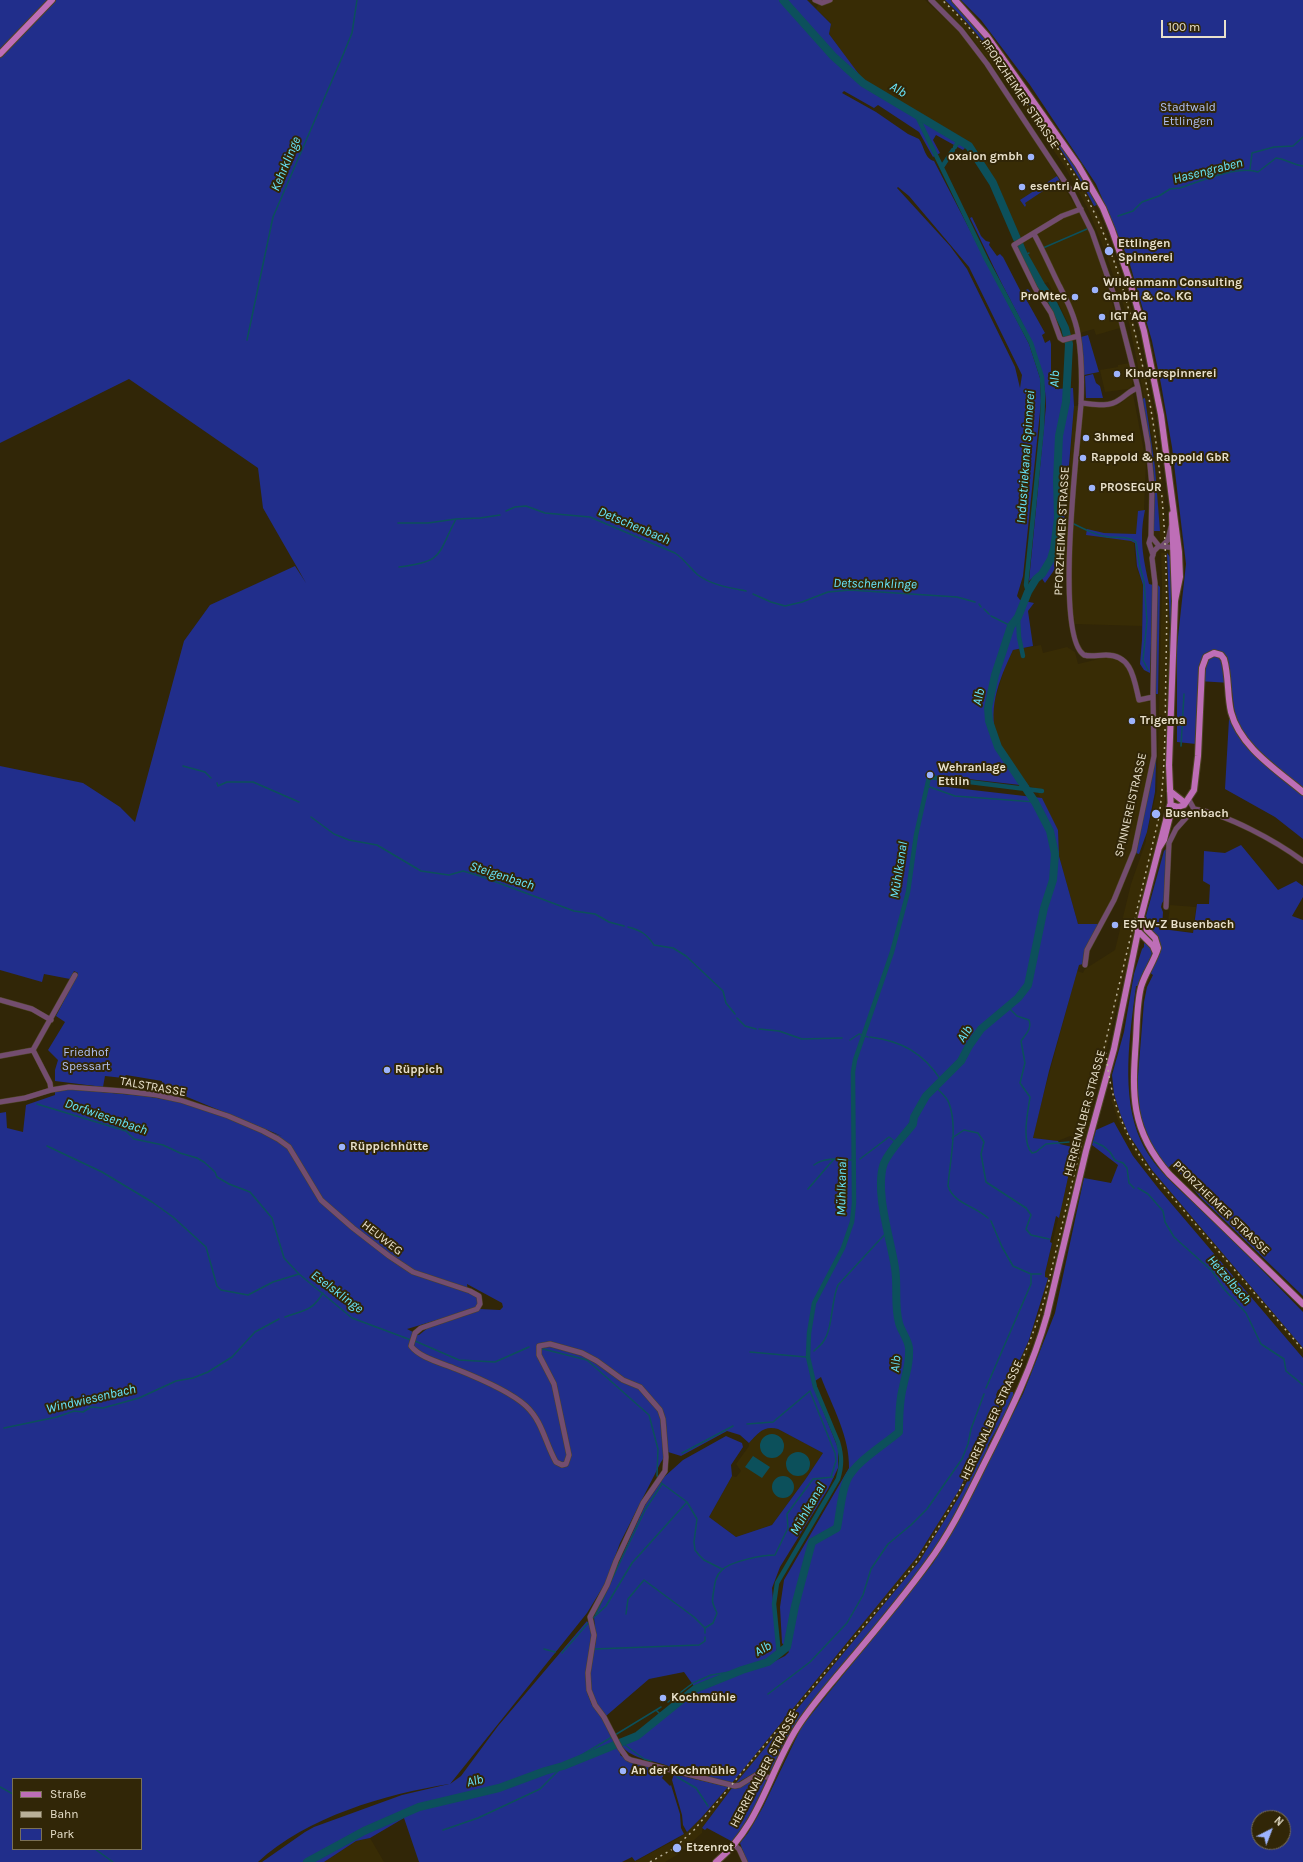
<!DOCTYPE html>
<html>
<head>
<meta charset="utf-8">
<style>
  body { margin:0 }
  #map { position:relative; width:1303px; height:1862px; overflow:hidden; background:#312607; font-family:Karla,sans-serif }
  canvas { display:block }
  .legend { position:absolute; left:12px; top:1778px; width:130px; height:72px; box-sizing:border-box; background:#312607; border:1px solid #7a7055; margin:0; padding:5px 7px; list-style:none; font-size:12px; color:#e8e0cb }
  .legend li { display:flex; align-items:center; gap:8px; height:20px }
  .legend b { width:20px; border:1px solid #7a7055 }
  .north { position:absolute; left:1251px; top:1810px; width:40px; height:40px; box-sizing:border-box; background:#312607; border:1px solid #7a7055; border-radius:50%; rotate:42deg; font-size:11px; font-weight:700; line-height:16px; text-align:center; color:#e8e0cb }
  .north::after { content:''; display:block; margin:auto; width:14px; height:18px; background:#9db4fd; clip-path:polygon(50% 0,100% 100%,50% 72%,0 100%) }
  .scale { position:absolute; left:1161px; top:20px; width:65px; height:18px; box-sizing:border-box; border:2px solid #e8e0cb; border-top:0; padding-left:5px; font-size:12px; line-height:14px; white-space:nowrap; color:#e8e0cb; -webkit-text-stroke:3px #312607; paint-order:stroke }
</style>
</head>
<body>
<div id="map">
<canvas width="1303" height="1862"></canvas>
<ul class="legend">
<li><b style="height:5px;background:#be6eb7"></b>Straße</li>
<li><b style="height:5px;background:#b9b098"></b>Bahn</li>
<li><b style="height:11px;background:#212e8b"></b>Park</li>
</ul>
<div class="north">N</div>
<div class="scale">100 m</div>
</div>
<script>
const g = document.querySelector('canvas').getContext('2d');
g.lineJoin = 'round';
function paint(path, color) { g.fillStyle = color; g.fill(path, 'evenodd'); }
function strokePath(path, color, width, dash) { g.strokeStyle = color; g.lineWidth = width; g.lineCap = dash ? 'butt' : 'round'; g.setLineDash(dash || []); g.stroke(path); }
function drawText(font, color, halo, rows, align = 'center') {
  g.font = font + ' Karla,sans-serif'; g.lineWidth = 4; g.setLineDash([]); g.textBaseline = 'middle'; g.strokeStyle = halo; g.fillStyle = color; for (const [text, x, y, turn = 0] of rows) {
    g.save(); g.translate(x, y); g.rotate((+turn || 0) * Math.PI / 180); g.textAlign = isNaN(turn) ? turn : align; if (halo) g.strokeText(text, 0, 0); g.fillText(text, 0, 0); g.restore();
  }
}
paint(new Path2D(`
  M817 0H925L957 29 970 44 1032 136 1089 228 1120 328 1096 335 1094 329 1070 336 1068 323 1048 282 1042 284 1012 219 998 185 977 151 971 143 963 138 864 82 829 34 831 23 816 9 818 5Z
  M936 0H945L951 6 974 30 996 58 1074 170 1102 222 1127 291 1154 412 1164 497 1165 540H1160L1153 441 1129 323 1122 301 1119 302 1116 291 1118 290 1107 257 1089 211 1065 167 1008 85H1007L968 33Z
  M1130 363 1133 379 1132 385 1128 389 1105 392 1100 370 1118 367V365Z
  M1133 394 1146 462 1144 510 1140 531 1134 543 1136 566 1143 585 1142 626 1075 624 1071 599 1072 572 1062 570 1074 406H1117Z
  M1161 553H1166L1169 626 1165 801 1158 835 1046 1300 1033 1342 1011 1389 1007 1388 1029 1340 1043 1299 1045 1273 1069 1173 1072 1147 1073 1137 1070 1136 1058 1141 1033 1138 1040 1107 1077 971 1083 973 1085 969 1115 950 1131 884 1146 841V837L1157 790 1162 584Z
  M1041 645 1043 653 1067 647 1075 652 1078 664 1107 657 1118 660 1128 668 1138 702H1151L1153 755 1132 851 1111 900 1099 924H1078L1059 856 1058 830 1035 788 1029 786 1000 746 992 719V708L1005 667 1013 650Z
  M1170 905 1196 907 1193 932 1167 930Z
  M1116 1099 1129 1135 1152 1170 1299 1343 1303 1348V1353L1148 1172 1136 1155 1118 1120 1111 1100Z
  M1006 1391 1010 1392 976 1465 943 1525 919 1562 735 1784 732 1783 853 1635 928 1540 967 1475Z
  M770 1427 778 1429 823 1453 805 1480 772 1525 736 1537 709 1517 732 1476 736 1477 741 1471 736 1464 749 1446V1443L762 1429Z
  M728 1787 732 1788 702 1828V1833L677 1855 665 1862H634L677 1839 687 1832 702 1817Z
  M370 1838 384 1862H324L356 1841Z`), '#382c05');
paint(new Path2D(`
  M0 0H807L831 24 829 34 864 81 885 93 883 97 967 146 963 150 936 135 933 140 940 153 933 157 919 132 878 105 874 108 844 91 842 93 876 112 908 134 919 139C924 146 925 159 934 161L1029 344 1040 378 1041 402 1023 576 1017 596 1020 600 1034 603 1028 611 1033 646 1013 650C999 680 985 713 1000 745 1005 758 1020 774 1029 786L942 776 938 786 1042 798 1058 830 1059 856 1078 924H1099L1085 950 1083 964 1079 965 1049 1071 1033 1138 1058 1141 1060 1144 1072 1147 1069 1173 1059 1218 1056 1216 1050 1242 1052 1243 1045 1273V1277L1048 1278 1029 1340 1007 1388H1003L998 1390 996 1395 1002 1400 959 1490 917 1557 732 1783 675 1769C657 1759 633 1762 620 1744L637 1737 696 1689 684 1672 649 1679 606 1716 597 1705 592 1692 589 1675 596 1640 594 1617 646 1503 663 1478 683 1460 726 1436 742 1443 743 1447 731 1465 732 1476 709 1517 736 1537 772 1525 805 1480 823 1453 778 1429C764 1425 758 1433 749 1443L740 1435 727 1431 681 1456 668 1452 661 1462 620 1543 606 1582 587 1613 450 1784 461 1776 498 1726 587 1621 591 1628 592 1635 586 1671 587 1692 592 1705 603 1718 621 1753 620 1755 629 1761 666 1772 662 1778 670 1786 671 1785 680 1814 681 1828 684 1834 635 1861 632 1857 622 1862H419L404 1818 370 1838 356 1841 324 1862H262L305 1832 314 1827 402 1795 449 1784C386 1794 306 1817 258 1862H0V1113L6 1112 7 1128 23 1132 26 1105 55 1095V1092L69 1089 144 1096 176 1101 282 1136 175 1092 161 1089 162 1081 126 1075 123 1078 105 1076 103 1087 55 1081V1070L58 1060 48 1050 65 1022 56 1016 78 973 74 971 70 979 44 974 42 982 0 970V766L83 783 120 807 135 822 184 641 210 605 295 566 306 583 263 508 258 468 129 379 0 443ZM898 187 909 196 931 222 969 267 1022 375 1020 388 1015 367 967 269 950 246 897 188ZM467 1284 502 1303 503 1307 500 1310 480 1309 429 1327 419 1335 407 1329 474 1309 478 1305 477 1297 468 1292ZM821 1377C832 1406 850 1437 849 1468L784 1580 780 1607 782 1643 789 1652 785 1656 769 1664 767 1662 777 1652 772 1588 780 1567 828 1489 838 1468V1448L812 1383ZM13 1779H141V1849H13ZM475 1791 477 1794 420 1808 417 1804Z
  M945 0H951C981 31 1006 67 1031 103 1054 136 1079 169 1097 205L1094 206C1075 168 1050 133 1025 99 1000 64 976 29 945 0Z
  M961 0H1303V839L1275 817 1225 789 1229 719 1236 717 1234 708 1231 683 1198 681 1196 744 1177 742V646L1186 564 1172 447 1161 384 1152 341 1129 261 1096 184 1030 85 981 20Z
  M1057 176 1061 183 1057 185 1055 183 1025 203 1026 205 1025 207 1020 200Z
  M972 217 981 236 986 241 990 242 989 245 997 256 1000 254 1003 257 1021 292 1028 289 1033 295 1026 299 1045 333 1042 335 1045 343 1050 340 1051 344V383H1055V389L1073 388 1074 406 1062 548 1055 569 1045 583 1038 573 1029 581 1046 406C1046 361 1022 323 1002 284 991 262 981 240 970 218Z
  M1088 335 1099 372 1084 375 1081 337Z
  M1093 374 1096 383 1100 386 1103 398H1086L1085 376Z
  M1145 398 1155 467 1160 531H1154L1153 465 1142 399Z
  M1145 510C1139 538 1143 557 1149 584L1153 585 1150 673 1144 670 1140 664 1142 640 1143 585 1137 566 1135 543 1131 541 1086 535 1087 529 1104 533 1136 534 1138 511Z
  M1167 553 1171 558V651H1169L1170 626Z
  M1157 584 1160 587 1158 694H1155Z
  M1157 736 1155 792 1147 832 1139 854 1136 853 1140 835H1138L1156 757Z
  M1241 845 1278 890 1296 881 1303 886V897L1292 916 1303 920V1296L1201 1198 1172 1164 1168 1168 1152 1146 1141 1118 1137 1088 1144 1002 1147 987 1153 975 1149 972C1163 952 1166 944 1147 926L1148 922 1146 916 1164 851 1166 849V898L1162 903 1161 907 1163 912 1162 929 1193 933 1197 904H1209L1210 885 1203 881 1204 851 1225 853Z
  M1144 943 1150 946 1152 953 1150 959 1138 986H1136C1130 1033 1120 1096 1141 1141 1155 1172 1186 1194 1209 1217 1241 1248 1272 1280 1303 1312V1348L1152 1170 1129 1135 1121 1116 1114 1094 1112 1075 1124 1032 1134 974 1142 949 1144 947Z
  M1114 1122 1133 1156 1158 1188 1303 1358V1862H747L740 1843 748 1833 763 1807 802 1726 933 1563 959 1518 1023 1394 1055 1313 1084 1178 1111 1183 1118 1165 1092 1145 1096 1130ZM1259 1818H1283V1842H1259Z
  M1010 1392H1013L1014 1398 988 1445 987 1452 954 1516 935 1548 915 1576 804 1713 773 1769 767 1772 758 1771 735 1784 919 1562 962 1492Z
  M674 1774 728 1787 702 1817 687 1832 683 1825 682 1815 672 1780Z
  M754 1777 765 1778 767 1784 744 1828 733 1842 707 1828 705 1830 702 1828 732 1788Z`), '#212e8b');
paint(new Path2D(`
  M760 1446a12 12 0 1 1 24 0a12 12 0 1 1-24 0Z
  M786 1464a12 12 0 1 1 24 0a12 12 0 1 1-24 0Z
  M753 1456 770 1467 762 1478 745 1467Z
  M772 1487a11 11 0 1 1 22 0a11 11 0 1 1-22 0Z`), '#0c505b');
strokePath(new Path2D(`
  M1250 169 1252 153 1274 147 1293 146 1303 137
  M1118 216 1133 211 1142 202 1159 196 1170 189 1180 188C1201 181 1238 165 1258 172L1276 158C1286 159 1293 165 1303 166
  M1043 248 1087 229
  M1024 255 1029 253
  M247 340 273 217 343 55 352 33 357 0
  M506 511 515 507 526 506 545 513 590 517 675 553C684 559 690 568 698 575 711 585 731 588 746 591
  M1058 518 1065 520
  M398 523H428L456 519
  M1072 523C1084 529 1095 535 1109 537 1119 538 1128 536 1136 542L1140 567 1144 582 1147 621 1143 660 1148 670
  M399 567C444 562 437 555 456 519L480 518 500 515
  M753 594 771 602 785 606 802 602 828 592 850 590 957 597 975 602
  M979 604 981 607
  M984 609 989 614
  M991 616 1011 626
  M1181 746 1184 694
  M183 766 205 772 211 778
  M217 783 218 786 227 782H253L299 802
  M927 786 955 796 1035 802
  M311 817 334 834 349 840 377 845 421 871 449 875 463 871 480 876 574 911 595 914 609 922 624 926
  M628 927C640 930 647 934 654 945L673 948 686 956 723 991 726 1003 735 1014
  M1008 1007 1017 1016 1029 1020C1032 1029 1026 1034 1021 1041L1025 1063 1020 1083 1030 1097C1028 1112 1021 1141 1032 1153L1036 1152 1046 1144 1069 1142
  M737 1018 745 1026 756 1029
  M759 1029 779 1031 802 1039 842 1038
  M870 1037C902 1041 923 1053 941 1080
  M850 1040 859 1034 868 1037
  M935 1086C939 1091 947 1097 949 1103 958 1128 950 1160 948 1186 953 1203 975 1206 988 1218
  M37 1104 126 1131 134 1139 163 1145 180 1153 197 1158 204 1162 215 1172 217 1177 229 1184 250 1192 272 1218 284 1258 299 1274
  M952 1138 964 1130 978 1133 984 1142 981 1154 986 1182 1026 1208 1031 1215 1026 1229 1031 1235 1049 1239
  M1094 1142 1103 1146 1110 1152 1115 1160 1123 1163 1127 1168 1129 1183 1134 1188
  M47 1146 102 1172 152 1202 173 1217 206 1247 217 1286 221 1290 248 1295 273 1282 299 1274 352 1318 411 1340
  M860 1159 889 1137 898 1144
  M814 1165C824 1157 839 1159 851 1160
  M1138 1188 1148 1194 1163 1211 1165 1222 1174 1237 1212 1271 1224 1289 1246 1313 1261 1344 1284 1359 1286 1371 1303 1385
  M808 1189 834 1159
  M1031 1274H1041
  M285 1317C305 1310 312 1311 323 1293
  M415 1341 459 1360 495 1362 529 1347
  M543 1349 587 1360 649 1415 658 1449 657 1475 658 1479
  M814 1351C817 1348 821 1345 823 1342 833 1329 831 1301 838 1285L886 1233
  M750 1352 806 1357
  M986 1388 1031 1284V1274L1013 1266 1002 1247 991 1221
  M747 1424 773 1422 810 1391 835 1453 836 1461 831 1477
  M4 1428 57 1417 74 1411 83 1412 91 1407 103 1408 139 1398 176 1381 193 1378 208 1372 232 1357 255 1332 279 1319
  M682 1453 733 1426
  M660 1482 687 1502 697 1519 694 1542 695 1550 699 1555 704 1560 722 1569
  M610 1583 645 1510 662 1484
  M596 1614 606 1592
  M626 1614 628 1599 644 1580 694 1617 705 1628
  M593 1618 606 1606 632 1563 687 1502
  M705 1633V1628L713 1623 717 1613C711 1601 712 1601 714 1589 715 1582 716 1575 722 1570 731 1561 763 1555 775 1555L788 1528 787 1514 813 1479 833 1477
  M544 1649 555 1652
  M595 1649 699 1645 705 1641V1637
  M562 1653 589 1622
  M768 1694 810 1662 847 1623 863 1595 871 1569 888 1544 911 1525 927 1509 962 1459 968 1444 971 1429 984 1394
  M668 1702 693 1683 711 1675 742 1670
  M656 1710 662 1716
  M615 1735 661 1707
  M621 1742 644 1759 651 1761
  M677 1777 696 1788 708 1806
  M0 1787 13 1794
  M443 1830 478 1818 540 1789 563 1766 612 1737
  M95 1849 113 1862`), '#0c505b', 1.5);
strokePath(new Path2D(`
  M916 114 986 259 1031 343 1042 377 1043 396 1042 427 1026 585 1028 592
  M955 147 959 140
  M942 167 953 150
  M1018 617 1019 637 1023 656
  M779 1655 774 1604 777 1583 838 1479C842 1466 842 1456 838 1442L815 1387 808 1357 809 1333 814 1303 843 1248 852 1222 854 1203 853 1072 855 1060 892 952 908 892 916 835 929 777 1042 791`), '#0c505b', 4.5);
strokePath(new Path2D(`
  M307 1862 364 1831 419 1807 499 1788 545 1771 563 1766 637 1736 695 1689 742 1670 768 1662 787 1647 795 1606 812 1542 837 1528C840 1514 841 1493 847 1480 855 1462 884 1445 899 1432 899 1417 899 1402 903 1387 906 1372 910 1365 909 1348 908 1339 901 1331 899 1323 894 1305 898 1286 895 1268 891 1240 874 1191 884 1163 890 1149 904 1136 913 1124L914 1117 926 1096 961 1061 969 1046 981 1029 1018 998 1028 985 1044 908 1053 880 1055 854 1050 831 1035 802 998 747 989 721 988 708 995 675 1011 626 1018 617 1028 592 1036 579 1042 574 1051 559 1054 549 1058 518 1057 480 1059 436 1066 402 1069 344 1065 328 1051 299 1041 285 1024 255 993 183 969 146 863 83 833 56 783 0`), '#0c505b', 8);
const minor = new Path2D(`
  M815 0 822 3 830 0
  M931 0 961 30 987 64 1073 194 1092 232 1116 301 1138 388 1148 445 1152 486 1151 536 1149 543 1153 555
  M1034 234C1043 250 1050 267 1058 283 1066 299 1075 316 1078 334 1082 357 1082 381 1081 404 1078 443 1054 635 1084 655 1091 657 1098 655 1106 655 1132 655 1134 679 1139 700L1153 697
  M1078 336 1063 340 1060 338 1051 313 1035 288 1014 245 1062 216 1081 209
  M1081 403C1093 404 1108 408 1119 400 1126 396 1130 390 1138 388
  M1151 536 1159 546 1176 548
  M1162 546 1168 540 1171 527
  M1189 800 1194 809
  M1194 809C1227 814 1276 841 1303 861
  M1166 907 1169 843 1176 829 1194 809
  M1085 965 1087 950 1114 900 1134 851 1154 756 1153 694 1155 583 1152 558 1154 551 1159 546
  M0 1000 32 1009 51 1020
  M33 1050 75 975
  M33 1050 50 1083 51 1090
  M0 1056 33 1050
  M0 1102 25 1098 51 1090 69 1087 123 1091 157 1095 180 1100 228 1116 263 1131 278 1139 289 1147 321 1200 353 1228 389 1256 413 1272 470 1291 479 1296 480 1304 477 1309 421 1328 415 1333 411 1346C420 1358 442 1363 456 1369 476 1377 511 1392 526 1406 543 1422 545 1443 556 1462L562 1465 566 1464 569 1455 554 1384 539 1355V1346L550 1344 582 1353 597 1361 623 1380 640 1387 660 1410 663 1419 666 1457 665 1471 643 1503 616 1561 607 1585 590 1617 594 1635 588 1673 589 1690 595 1705 604 1717 620 1748 627 1758 631 1760 735 1786 740 1785 756 1775 772 1778
  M734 1845 739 1849 745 1862`);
const major = new Path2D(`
  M955 0 987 36 1078 165 1103 208 1112 230 1129 279 1144 331 1161 415 1179 552 1180 577 1175 601
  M0 54 52 0
  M1170 791 1184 802
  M1170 805 1178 807 1184 805 1194 790 1198 756 1202 668 1206 657 1214 653 1221 655 1224 659C1229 676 1227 695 1231 712 1240 747 1277 770 1303 792
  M1159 848 1164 840 1171 812 1169 765 1175 601 1172 514
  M1141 917 1147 930 1155 938 1158 948C1154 962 1145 973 1141 987 1137 1003 1137 1022 1136 1039 1132 1094 1130 1130 1169 1174L1303 1304
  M1138 931 1153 946 1156 953
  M716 1862C760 1826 768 1774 797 1728 809 1709 823 1693 837 1676 868 1639 900 1602 928 1563 951 1532 967 1498 984 1464 1009 1414 1032 1369 1047 1315L1086 1151 1114 1049 1141 917 1170 805`);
strokePath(minor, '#4e4426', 6);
strokePath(major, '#4e4426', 8);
strokePath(minor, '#734d6f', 5);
strokePath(major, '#be6eb7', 6);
strokePath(new Path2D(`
  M1106 1052C1110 1100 1125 1140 1156 1178L1303 1350
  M650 1862 673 1849 694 1830 912 1568C947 1518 974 1466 999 1411 1016 1375 1032 1339 1044 1301L1159 817C1166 766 1165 714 1166 663 1169 545 1162 433 1131 318 1121 280 1109 242 1091 206 1073 168 1047 133 1023 98 998 64 974 29 942 0`), '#b9b098', 1.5, [2, 4]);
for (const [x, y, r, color] of [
  [1031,157,4,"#9db4fd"],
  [1022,187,4,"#9db4fd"],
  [1109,251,5,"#9db4fd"],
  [1095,290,4,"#9db4fd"],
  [1075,297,4,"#9db4fd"],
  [1102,317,4,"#9db4fd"],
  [1117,374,4,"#9db4fd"],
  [1086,438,4,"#9db4fd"],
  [1083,458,4,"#9db4fd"],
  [1092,488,4,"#9db4fd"],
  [1132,721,4,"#9db4fd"],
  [930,775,4,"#9db4fd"],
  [1156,814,5,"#9db4fd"],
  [1115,925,4,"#9db4fd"],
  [387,1070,4,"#9db4fd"],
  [342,1147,4,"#9db4fd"],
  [663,1698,4,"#9db4fd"],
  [623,1771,4,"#9db4fd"],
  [677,1848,5,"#9db4fd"]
]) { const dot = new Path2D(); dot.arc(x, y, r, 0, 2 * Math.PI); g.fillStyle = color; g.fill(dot); strokePath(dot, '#312607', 1.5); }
drawText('12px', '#e8e0cb', '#312607', [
  ["PFORZHEIMER STRASSE",1020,94,56],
  ["PFORZHEIMER STRASSE",1062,531,-87],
  ["SPINNEREISTRASSE",1131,805,-77],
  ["TALSTRASSE",153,1087,10],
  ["HERRENALBER STRASSE",1085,1113,-75],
  ["PFORZHEIMER STRASSE",1221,1208,44],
  ["HEUWEG",382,1238,38],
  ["HERRENALBER STRASSE",992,1420,-65],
  ["HERRENALBER STRASSE",764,1769,-62]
]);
drawText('12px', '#b0c1f5', '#312607', [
  ["Stadtwald",1188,108],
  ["Ettlingen",1188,122],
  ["Friedhof",86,1053],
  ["Spessart",86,1067]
]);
drawText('bold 12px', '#e8e0cb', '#312607', [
  ["oxaion gmbh",1023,157,"right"],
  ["esentri AG",1030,187],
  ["Ettlingen",1118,244],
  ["Spinnerei",1118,258],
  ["Wildenmann Consulting",1103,283],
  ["GmbH & Co. KG",1103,297],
  ["ProMtec",1067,297,"right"],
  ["IGT AG",1110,317],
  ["Kinderspinnerei",1125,374],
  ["3hmed",1094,438],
  ["Rappold & Rappold GbR",1091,458],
  ["PROSEGUR",1100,488],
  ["Trigema",1140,721],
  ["Wehranlage",938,768],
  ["Ettlin",938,782],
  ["Busenbach",1165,814],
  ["ESTW-Z Busenbach",1123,925],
  ["Rüppich",395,1070],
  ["Rüppichhütte",350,1147],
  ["Kochmühle",671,1698],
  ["An der Kochmühle",631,1771],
  ["Etzenrot",686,1848]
], 'left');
drawText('italic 13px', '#68e6fc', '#312607', [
  ["Alb",898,90,31],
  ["Kehrklinge",286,164,-67],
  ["Hasengraben",1208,171,-14],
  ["Alb",1055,379,-87],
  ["Industriekanal Spinnerei",1026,457,-86],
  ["Detschenbach",634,526,23],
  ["Detschenklinge",875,584,1],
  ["Alb",979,697,-78],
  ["Mühlkanal",899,870,-81],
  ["Steigenbach",502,876,18],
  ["Alb",965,1034,-57],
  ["Dorfwiesenbach",106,1117,19],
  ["Mühlkanal",842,1187,-89],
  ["Hetzelbach",1229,1280,49],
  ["Eselsklinge",337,1292,37],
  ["Alb",896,1364,-84],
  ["Windwiesenbach",91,1399,-13],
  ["Mühlkanal",808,1509,-60],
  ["Alb",763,1649,-30],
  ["Alb",475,1781,-13]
]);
</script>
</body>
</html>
